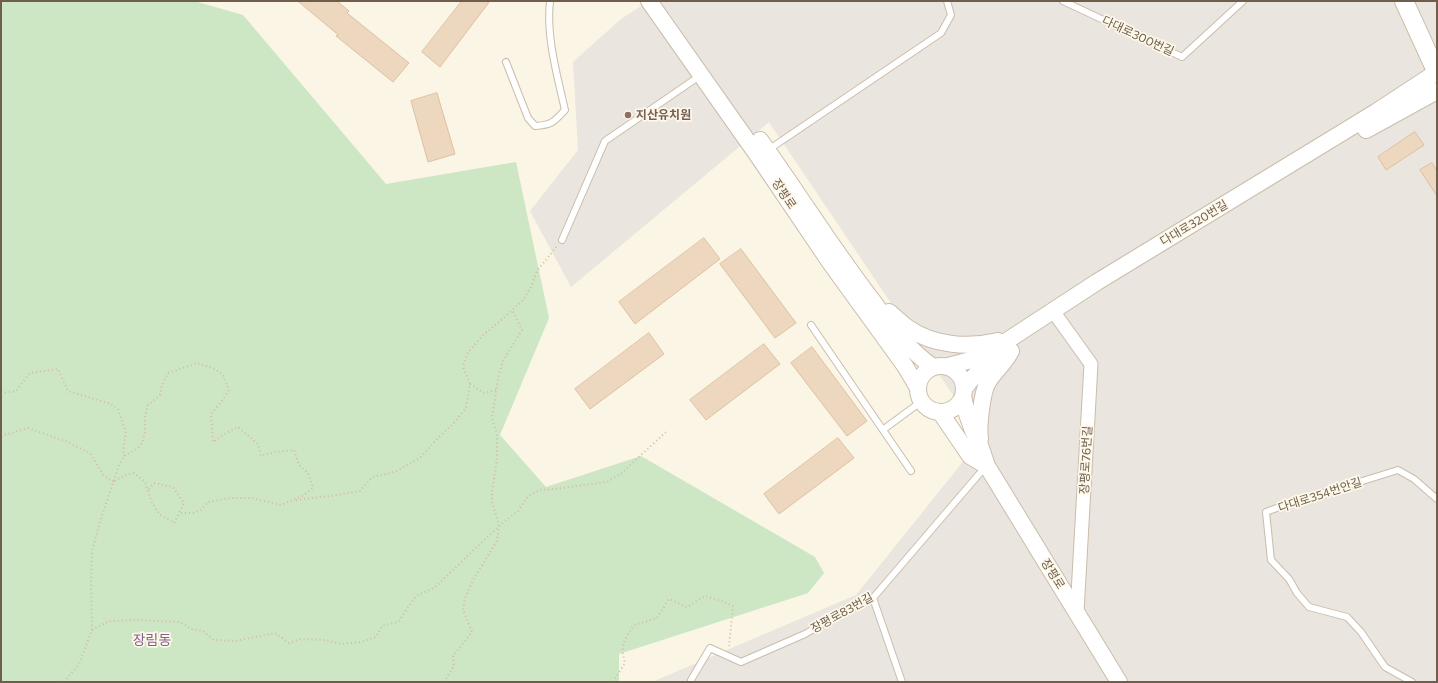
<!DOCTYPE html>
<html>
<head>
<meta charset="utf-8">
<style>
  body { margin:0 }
  #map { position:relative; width:1438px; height:683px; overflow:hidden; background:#faf5e4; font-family:Commissioner,sans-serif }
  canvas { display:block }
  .frame { position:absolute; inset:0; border:2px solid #705e4c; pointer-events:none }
</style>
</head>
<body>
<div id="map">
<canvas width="1438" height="683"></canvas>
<div class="frame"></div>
</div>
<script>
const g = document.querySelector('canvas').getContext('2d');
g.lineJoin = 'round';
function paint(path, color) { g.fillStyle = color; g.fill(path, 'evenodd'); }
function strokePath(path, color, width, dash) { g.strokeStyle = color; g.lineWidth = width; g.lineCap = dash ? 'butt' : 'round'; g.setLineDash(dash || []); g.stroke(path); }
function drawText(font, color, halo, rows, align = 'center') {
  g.font = font + ' Commissioner,"Noto Sans KR",sans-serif'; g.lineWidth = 3.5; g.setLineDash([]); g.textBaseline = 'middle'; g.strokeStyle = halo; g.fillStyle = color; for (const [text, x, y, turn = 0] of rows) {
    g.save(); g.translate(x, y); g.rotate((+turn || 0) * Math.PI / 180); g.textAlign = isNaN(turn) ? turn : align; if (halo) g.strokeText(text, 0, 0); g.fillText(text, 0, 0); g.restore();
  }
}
paint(new Path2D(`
  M649 1H1437V682H652L856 595 982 438 769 122 571 287 530 211 578 150 573 62 621 19Z`), '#eae5de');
paint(new Path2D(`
  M1 1H194L243 15 386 184 516 162 549 318 500 435 546 487 641 456 815 557 824 573 808 593 619 654V682H1Z`), '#cde6c4');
const building = new Path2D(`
  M298 1H337L349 11 347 13 409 63 393 82 336 36 338 35Z
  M462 1H490L440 67 422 52Z
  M437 93 455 154 428 162 411 101Z
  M1415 132 1424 145 1386 170 1378 157Z
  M1432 163 1437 171V196L1420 170Z
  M704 238 720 259 635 324 619 302Z
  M741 249 796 323 775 338 720 264Z
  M649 333 664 354 590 409 575 389Z
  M764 344 780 364 706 420 690 400Z
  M812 347 867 421 847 436 791 363Z
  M838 438 854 458 779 514 764 494Z`);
paint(building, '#edd7be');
strokePath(building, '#dec0a0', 1);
const service = new Path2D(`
  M1063 1 1182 57 1243 1
  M506 62 528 118 535 126C552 125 554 122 565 110 557 75 546 36 550 1
  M768 150 941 33 951 15 947 1
  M562 240 605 141 701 75
  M811 325 911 471
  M884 429 922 401
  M873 598 902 682
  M691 680 710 648 741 662 805 634 841 613 873 598 986 466
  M1412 682 1385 667 1361 632 1347 617 1309 607 1297 593 1289 579 1271 560 1266 512 1282 506 1398 470 1414 479 1437 499`);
const minor = new Path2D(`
  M1058 318 1091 364 1077 612`);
const tertiary = new Path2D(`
  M649 1 758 156 829 261 905 366 918 388
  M1366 130 1437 91
  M760 140C798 193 832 248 872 300 890 324 907 349 933 367
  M889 312C895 317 901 323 908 328 934 346 969 348 998 341
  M918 389a23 23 0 1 1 46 0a23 23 0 1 1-46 0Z
  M948 366 975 359 999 346 1097 282 1376 112 1437 72
  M964 389C974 374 987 363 1002 353
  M963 396 967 414 973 431 980 445 987 466 1119 682
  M940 412 970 456 987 466
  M980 439C978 427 982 394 987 384 993 372 1005 364 1011 351`);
const secondary = new Path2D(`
  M1404 1 1437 73`);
strokePath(service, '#cabdac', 8);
strokePath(minor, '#cabdac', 15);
strokePath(tertiary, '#cabdac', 18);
strokePath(secondary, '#cdbeaa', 20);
strokePath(new Path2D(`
  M470 384 484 393 496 390
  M1 393 16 391 30 373 58 369 68 391 111 404 118 409 126 433 123 450 124 456
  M1 436 28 428 65 441 90 453 104 476 114 482
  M115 481 125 475 134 473 145 482 152 503 160 515 170 520 174 523 184 503 173 487 154 483 148 490
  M296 500 337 495 360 491 372 477 395 472 420 458 437 439 453 424 466 408 470 384 463 367 467 354 483 335 505 317 523 300 531 287 537 271 557 246
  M92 630 109 621 135 620 180 622 191 629 203 631 214 640 236 641 275 633 289 643 300 639 325 640 341 644 361 642 376 637 382 626 398 622 416 596 434 588 499 526 518 511 528 496 542 489 547 490 607 482 622 473 628 467 666 432
  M64 682 79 664 92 630 91 584 92 551 101 518 119 465 124 456 137 449 142 443 145 433V416L148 405 160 395 162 385 168 373 197 363 213 368 223 375 229 390 222 401 211 414 213 442 226 433 238 427 258 444 261 456 275 452 294 450 299 465 308 473 313 488 302 496 281 505 252 498H231L208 502 201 510 193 513H179
  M444 682 454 666 453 656 472 632 463 610 465 598 473 580 497 541 499 526 492 501V492L497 459V435L492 418 499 374 503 361 522 330 512 309
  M613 682 625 663C620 644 624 641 634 625L657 618 669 599 687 607 705 596 722 601 733 606 729 646`), '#d2bba2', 2, [1, 3]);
strokePath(service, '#fff', 6);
strokePath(minor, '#fff', 13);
strokePath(tertiary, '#fff', 16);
strokePath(secondary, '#fff', 18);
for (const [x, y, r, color] of [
  [628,115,4,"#8d6e63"]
]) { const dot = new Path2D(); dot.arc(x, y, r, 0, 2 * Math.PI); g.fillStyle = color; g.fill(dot); strokePath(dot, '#fdf8ea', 1.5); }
drawText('12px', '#705e4c', '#fdf8ea', [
  ["다대로300번길",1138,36,25],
  ["장평로",784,194,56],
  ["다대로320번길",1194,223,-31],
  ["장평로76번길",1086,460,-87],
  ["다대로354번안길",1320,495,-18],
  ["장평로",1053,574,58],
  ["장평로83번길",842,613,-29]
]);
drawText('bold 12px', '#785e54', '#fdf8ea', [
  ["지산유치원",636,115]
], 'left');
drawText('14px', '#85648c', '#fdf8ea', [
  ["장림동",152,640]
]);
</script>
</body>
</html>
